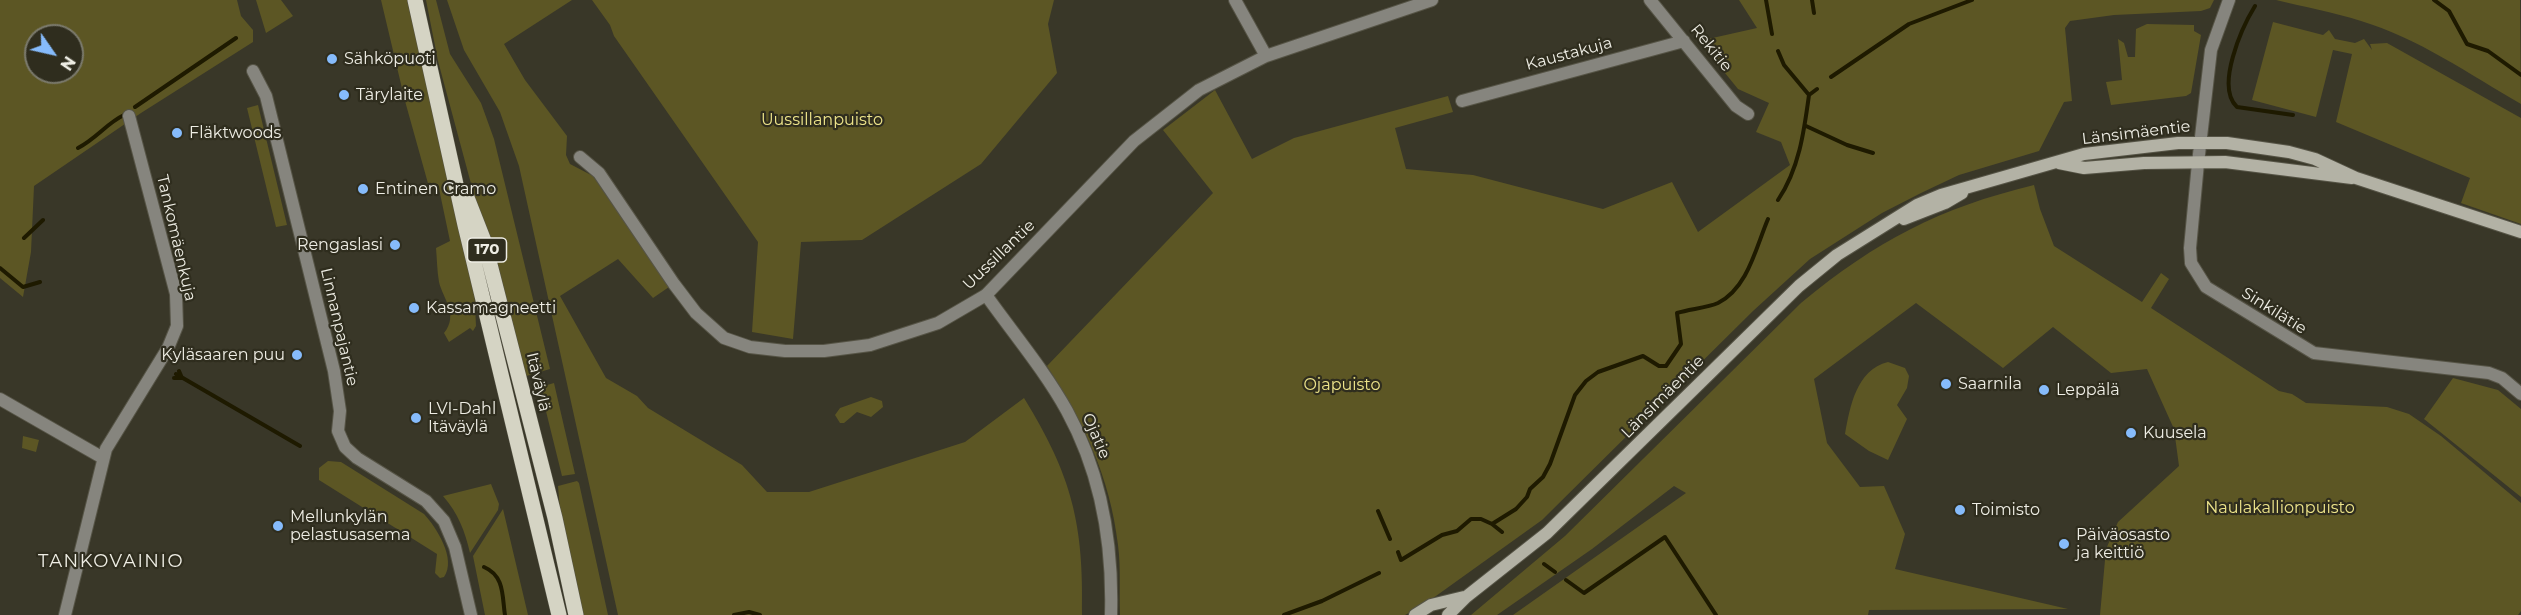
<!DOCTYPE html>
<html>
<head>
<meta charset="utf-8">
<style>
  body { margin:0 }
  #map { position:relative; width:2521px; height:615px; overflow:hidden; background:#393728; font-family:Montserrat,sans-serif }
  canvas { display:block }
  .north { position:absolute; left:24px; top:24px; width:60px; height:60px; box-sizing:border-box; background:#2f2d1e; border:2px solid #7b7a6d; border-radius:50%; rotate:124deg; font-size:16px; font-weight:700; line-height:24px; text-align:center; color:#eeede4 }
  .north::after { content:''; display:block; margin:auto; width:21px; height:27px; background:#86bbfb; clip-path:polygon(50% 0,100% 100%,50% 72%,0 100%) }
</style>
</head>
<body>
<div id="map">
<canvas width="2521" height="615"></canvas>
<div class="north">N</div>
</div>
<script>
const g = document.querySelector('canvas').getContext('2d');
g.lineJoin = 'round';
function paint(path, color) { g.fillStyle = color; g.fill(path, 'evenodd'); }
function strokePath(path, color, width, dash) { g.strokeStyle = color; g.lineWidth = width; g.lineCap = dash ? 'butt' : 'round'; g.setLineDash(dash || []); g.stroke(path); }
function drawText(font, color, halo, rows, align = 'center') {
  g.font = font + ' Montserrat,sans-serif'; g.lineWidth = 4.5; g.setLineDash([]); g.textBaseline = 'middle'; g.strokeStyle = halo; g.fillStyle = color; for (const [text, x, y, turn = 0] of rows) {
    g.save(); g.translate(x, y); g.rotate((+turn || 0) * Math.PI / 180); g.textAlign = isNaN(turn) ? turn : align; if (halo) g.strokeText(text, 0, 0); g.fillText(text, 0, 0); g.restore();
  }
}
paint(new Path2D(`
  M0 0H237L241 16 253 30V42L141 113 34 186 31 252 23 297 0 278ZM36 36H72V72H36Z
  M256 0H281L293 16 266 33Z
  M381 0H407L474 285 476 326 473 331 470 328 449 342 444 333C459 315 443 299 439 282 437 271 437 259 436 248L450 241 438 184 429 187 405 101Z
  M426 0H436L450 54 481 103 494 139 550 369 523 377 438 61Z
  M447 0H572L504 44 525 80 567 136 566 155 570 164 593 176 669 287 653 298 618 259 560 296 606 378 637 396 648 408 742 465 767 492H809L965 442 1024 398C1072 476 1084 524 1082 615H618L519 166 500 112 464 50Z
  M592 0H1054L1048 24 1057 73 981 164 862 240 801 242 793 339 752 332 758 242 614 36 610 25Z
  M1739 0H2214L2210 8 2201 11 2114 15 2070 21 2065 28 2072 101 2064 102 2039 151 1959 175 1921 193 1882 213 1810 259 1753 311 1542 520 1422 606 1405 615H1120C1119 592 1121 568 1118 545 1110 477 1084 423 1047 366L1213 193 1163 130 1215 90 1252 159 1294 138 1448 96 1453 112 1395 128 1406 169 1473 175 1603 209 1672 182 1698 232 1790 165 1781 142 1756 132 1769 103 1738 89 1699 41 1757 28Z
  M2276 0H2520L2521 104C2469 74 2418 38 2361 21 2333 12 2304 7 2276 0Z
  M2273 22 2323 35 2329 30 2335 39 2355 43 2364 39 2372 50 2370 44 2387 43 2521 118V224L2461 203 2470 178 2336 122 2352 54 2333 50 2316 117 2252 100Z
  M2147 24 2194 25V31L2201 35 2191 93 2186 96 2111 105 2106 82 2122 80 2118 39 2124 43 2128 57H2135L2136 29Z
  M258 105 287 225 276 227 247 108Z
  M2034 185 2040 209 2054 246 2142 302 2161 273 2169 279 2151 308 2279 391 2292 394 2306 403 2387 407 2409 414 2441 436 2521 503V611L2518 615H2100L2106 549 2118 522 2179 466 2174 429 2147 369 2111 373 2053 327 2003 368 1916 303 1814 379 1827 443 1860 487 1884 486 1905 534 1895 569 2068 609 1869 610 1868 615H1513L1686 493 1674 486 1592 549 1497 615H1471L1565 536 1801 303C1876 241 1939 208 2034 185Z
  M1888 362 1905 368 1909 376 1907 388 1897 405 1907 419 1888 460 1869 451 1845 434C1850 407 1856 370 1888 362Z
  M2453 378 2498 390 2521 409V497L2424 419Z
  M554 383 575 474 562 476 540 387Z
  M871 397 882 401 883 407 871 417 857 412 844 423H840L835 415 840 408Z
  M23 436 39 440 36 452 22 448Z
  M328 461 341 462 424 514C436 527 457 559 444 577L440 578 435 573 437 554 319 480V468Z
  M577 481 579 483 608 615H582L561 523 558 486Z
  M491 484 499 504 498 510 470 553C465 531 458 513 443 496Z
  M503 509 528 615H485L473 556Z`), '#5c5624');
strokePath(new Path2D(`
  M1766 0 1772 34
  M1812 0 1814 13
  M2434 0 2449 11 2467 44 2488 51 2521 75
  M2255 6C2242 27 2215 87 2237 107L2293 115
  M1778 51 1784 65 1809 95
  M1831 77 1909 24 1972 0
  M135 107 236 38
  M1806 126 1847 145 1873 153
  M78 148C97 138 107 123 124 115
  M1778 200C1799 169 1804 132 1809 95L1817 89
  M24 238 43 220
  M0 268 23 287 40 282
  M176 374 300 446
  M174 378H182L179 371
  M1378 511 1390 539
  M1492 524 1502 532
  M1398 552 1401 560 1442 535 1457 531 1471 519H1481L1492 524 1516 509 1527 497 1530 489 1543 477 1550 464 1575 395 1586 381 1598 372 1643 356 1659 366H1666L1681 344 1677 313C1690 309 1707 308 1718 303 1748 288 1756 247 1768 219
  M1544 564 1555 572
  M484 567C505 576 502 597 505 615
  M1566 580 1584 593 1665 537 1716 615
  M734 615 749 612 760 615
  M1284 615 1322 601 1379 573`), '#1e1a00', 4);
const minor = new Path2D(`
  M1235 0 1266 56
  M1650 0 1736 106 1748 114
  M253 71 266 96 334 371 340 411 338 431 345 447 357 458 426 501 444 521 455 547 471 615
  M1462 101 1684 41
  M580 157 599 173 674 284 696 313 724 338 750 347 785 351H824L870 345 938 323 986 295 1134 141 1199 90 1266 56 1432 0
  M2198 163 2190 248 2191 263 2206 287 2314 353 2489 373 2502 378 2521 394
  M0 399 103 458
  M65 615 106 449 168 348 177 326 176 294 129 116`);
const tertiary = new Path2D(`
  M2198 163 2211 50 2229 0
  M986 295C1013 333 1045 371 1067 411 1101 473 1113 545 1111 615`);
const secondary = new Path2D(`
  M2059 163 2084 168 2144 163 2225 162 2352 178
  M1904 219 1945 203 1962 193
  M1415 615 1431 605 1464 597
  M1448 615 1466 597 1547 533 1799 286 1837 255 1917 205 1941 195 2084 154 2178 143H2227L2289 152 2315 159 2356 178 2521 232`);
const primary = new Path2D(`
  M415 0 465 225 559 615
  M466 195 484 241 555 518 576 615`);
strokePath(minor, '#565446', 14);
strokePath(tertiary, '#565446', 14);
strokePath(secondary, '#565446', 14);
strokePath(primary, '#565446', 16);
strokePath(minor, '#86857e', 12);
strokePath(tertiary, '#86857e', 12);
strokePath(secondary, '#b3b2a5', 12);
strokePath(primary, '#d5d4c4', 15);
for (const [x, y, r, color] of [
  [332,59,6,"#86bbfb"],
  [344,95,6,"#86bbfb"],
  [177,133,6,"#86bbfb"],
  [363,189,6,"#86bbfb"],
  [395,245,6,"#86bbfb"],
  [414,308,6,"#86bbfb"],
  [297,355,6,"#86bbfb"],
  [1946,384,6,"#86bbfb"],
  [2044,390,6,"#86bbfb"],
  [416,418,6,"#86bbfb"],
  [2131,433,6,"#86bbfb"],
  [1960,510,6,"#86bbfb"],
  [278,526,6,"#86bbfb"],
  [2064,544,6,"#86bbfb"]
]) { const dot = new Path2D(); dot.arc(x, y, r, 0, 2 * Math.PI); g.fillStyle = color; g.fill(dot); strokePath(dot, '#2f2d1e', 2); }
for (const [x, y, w] of [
  [487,250,39]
]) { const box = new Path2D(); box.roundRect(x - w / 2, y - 12, w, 24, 4.5); g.fillStyle = '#2f2d1e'; g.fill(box); strokePath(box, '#eeede4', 1.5); }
drawText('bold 15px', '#eeede4', null, [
  ["170",487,250]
]);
drawText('16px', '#eeede4', '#2f2d1e', [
  ["Rekitie",1711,48,51],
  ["Kaustakuja",1569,54,-15],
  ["Länsimäentie",2136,133,-7],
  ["Tankomäenkuja",176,238,77],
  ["Uussillantie",999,255,-44],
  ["Sinkilätie",2274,311,32],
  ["Linnanpajantie",339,327,77],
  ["Itäväylä",538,382,77],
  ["Länsimäentie",1663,397,-45],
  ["Ojatie",1096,436,67]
]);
drawText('16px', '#eeede4', '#2f2d1e', [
  ["Sähköpuoti",344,59],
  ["Tärylaite",356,95],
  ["Fläktwoods",189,133],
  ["Entinen Cramo",375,189],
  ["Rengaslasi",383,245,"right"],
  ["Kassamagneetti",426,308],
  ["Kyläsaaren puu",285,355,"right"],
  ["Saarnila",1958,384],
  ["Leppälä",2056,390],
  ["LVI-Dahl",428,409],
  ["Itäväylä",428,427],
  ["Kuusela",2143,433],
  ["Toimisto",1972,510],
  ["Mellunkylän",290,517],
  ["pelastusasema",290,535],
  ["Päiväosasto",2076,535],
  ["ja keittiö",2076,553]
], 'left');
drawText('16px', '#ede48a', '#2f2d1e', [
  ["Uussillanpuisto",822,120],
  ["Ojapuisto",1342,385],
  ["Naulakallionpuisto",2280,508]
]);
g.letterSpacing = '1.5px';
drawText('18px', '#eeede4', '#2f2d1e', [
  ["TANKOVAINIO",111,562]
]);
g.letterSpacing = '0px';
</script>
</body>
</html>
